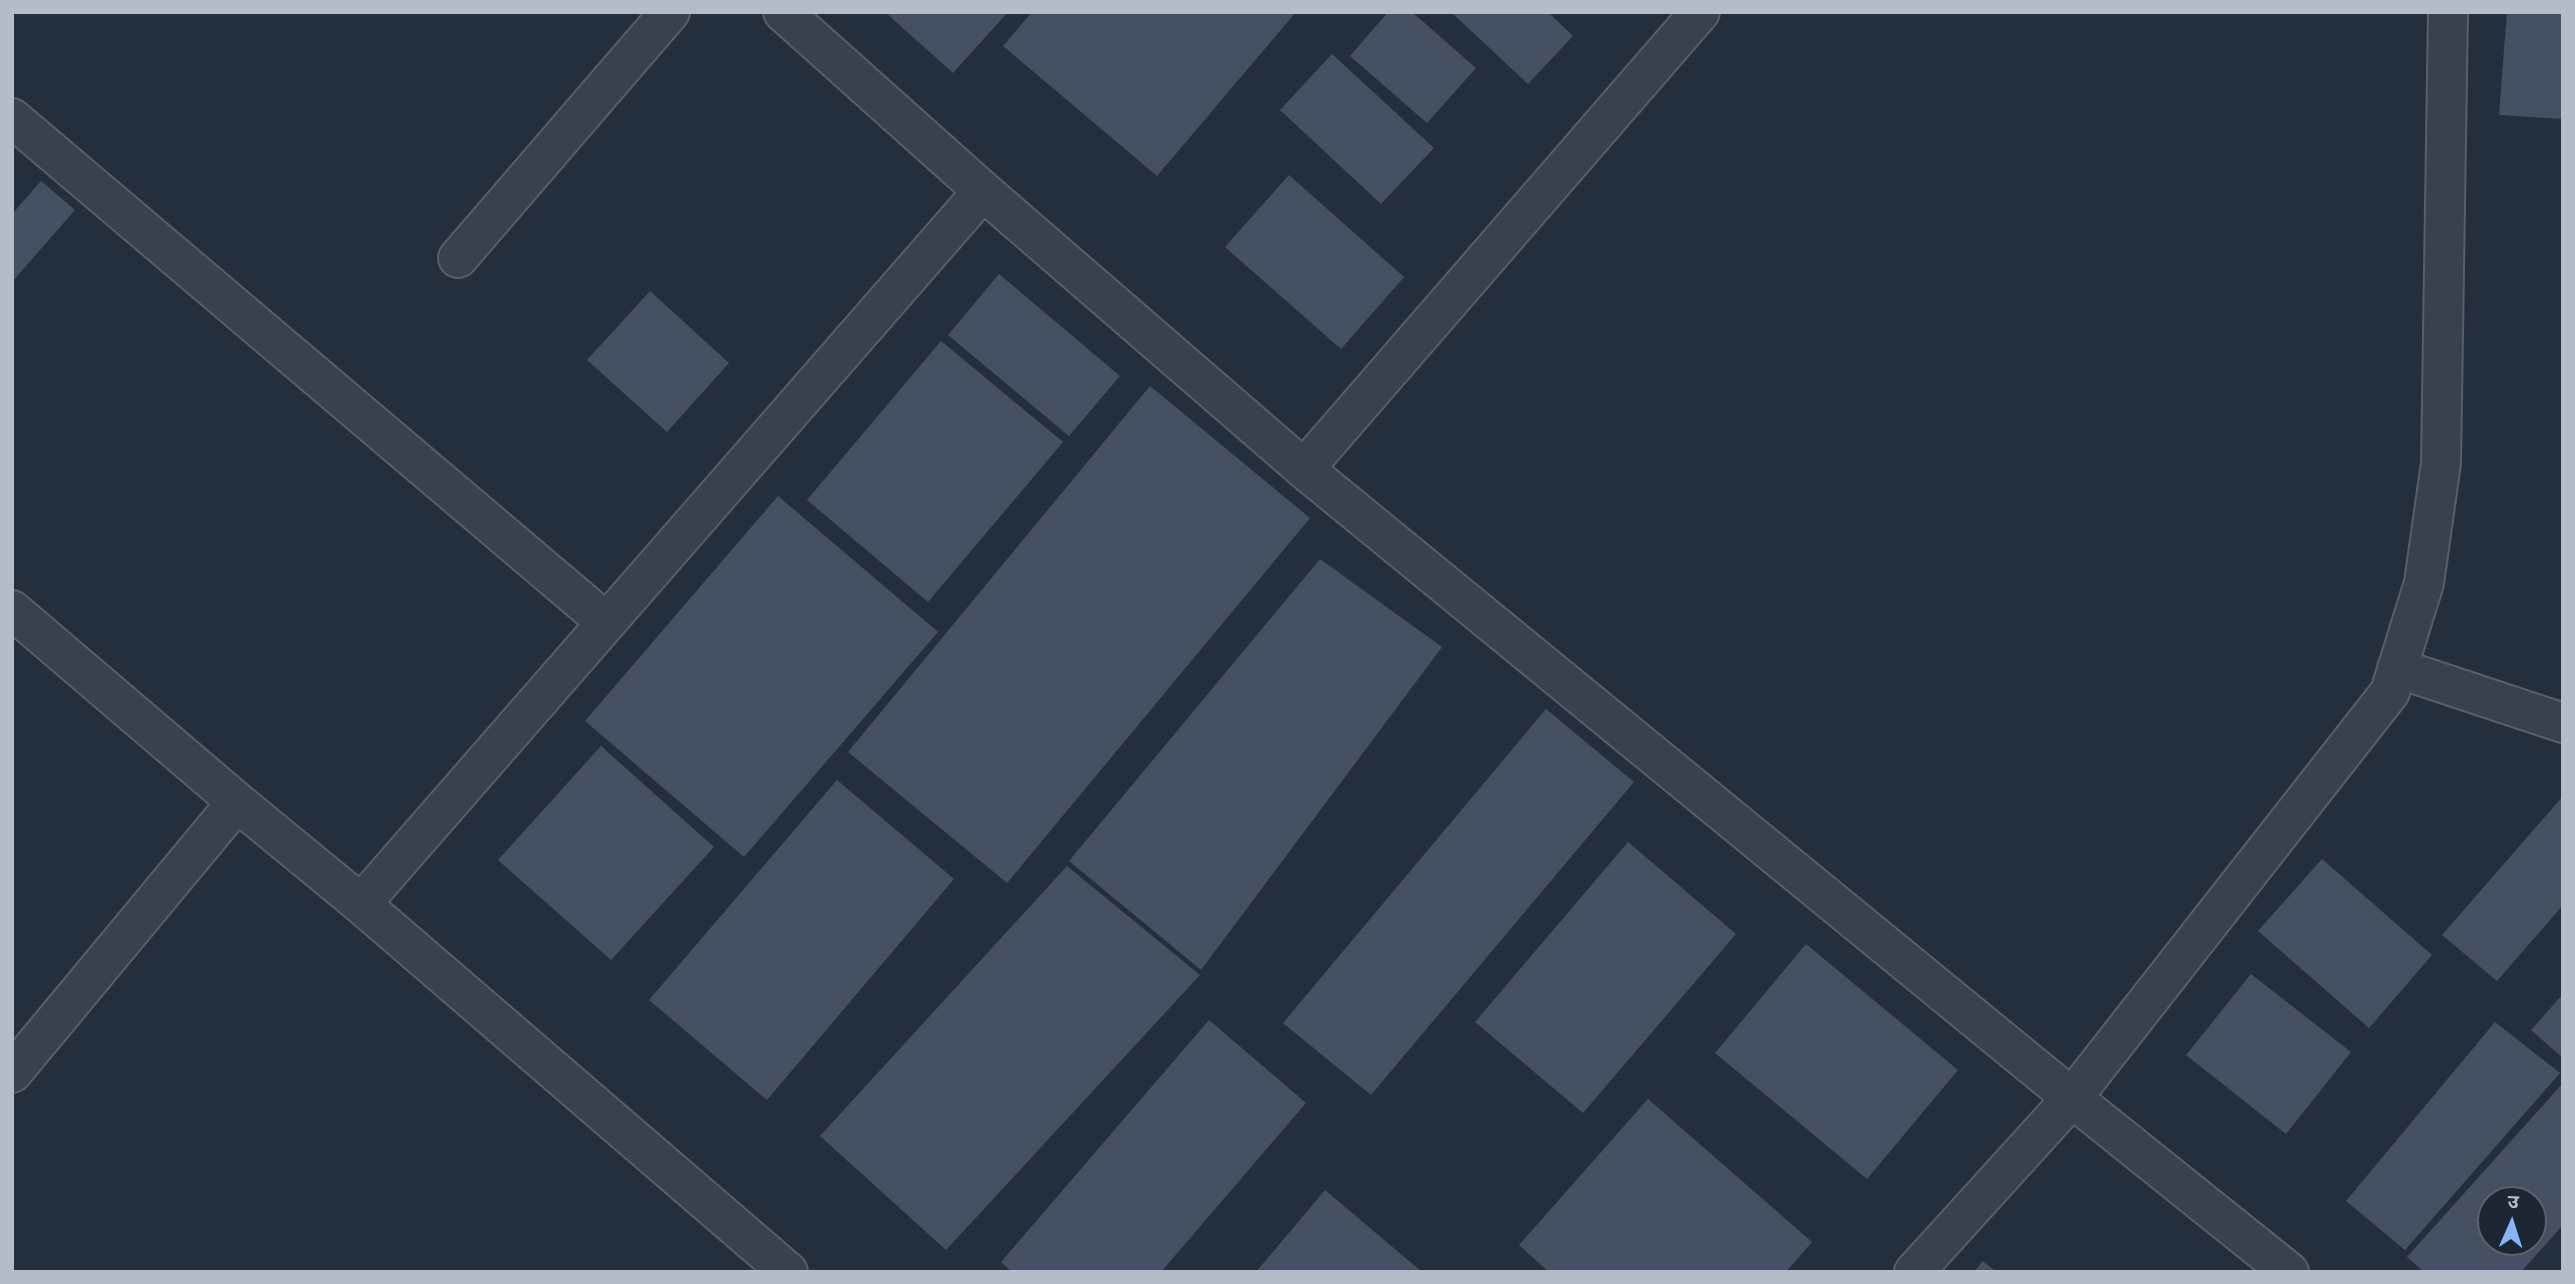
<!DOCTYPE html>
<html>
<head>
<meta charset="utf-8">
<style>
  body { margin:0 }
  #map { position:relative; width:2575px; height:1284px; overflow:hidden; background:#242f3e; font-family:"Nunito Sans","Noto Sans Devanagari",sans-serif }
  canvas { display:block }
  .frame { position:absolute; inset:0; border:14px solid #b4bcc9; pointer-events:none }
  .north { position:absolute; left:2477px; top:1186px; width:70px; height:70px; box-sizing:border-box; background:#1d2633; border:2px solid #59626f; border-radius:50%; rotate:3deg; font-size:19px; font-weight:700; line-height:28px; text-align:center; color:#b4bcc9 }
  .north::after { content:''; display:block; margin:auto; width:24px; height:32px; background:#8ab4f8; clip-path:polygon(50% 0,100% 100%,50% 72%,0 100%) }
</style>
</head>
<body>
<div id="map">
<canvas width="2575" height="1284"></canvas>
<div class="frame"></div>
<div class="north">उ</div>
</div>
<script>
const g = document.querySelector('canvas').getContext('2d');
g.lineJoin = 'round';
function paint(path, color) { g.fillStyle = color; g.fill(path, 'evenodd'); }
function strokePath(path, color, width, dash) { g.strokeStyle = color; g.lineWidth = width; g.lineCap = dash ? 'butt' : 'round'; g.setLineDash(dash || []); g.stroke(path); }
paint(new Path2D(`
  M885 12H1008L953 73Z
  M1032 12H1296L1157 176 1003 46Z
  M1388 12H1412L1476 68 1427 123 1350 56Z
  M1451 12H1548L1573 36 1528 84Z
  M2507 12H2563V119L2499 115Z
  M1332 54 1434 148 1381 204 1280 110Z
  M1289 175 1404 277 1341 349 1225 247Z
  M41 181 75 210 12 282V214Z
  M999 274 1120 376 1069 436 948 335Z
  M650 291 729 363 667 432 587 360Z
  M941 341 1063 442 928 602 807 500Z
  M1150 386 1310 518 1007 883 848 752Z
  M778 496 938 632 744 857 585 721Z
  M1320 559 1442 647 1201 970 1069 861Z
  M1546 709 1634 782 1371 1095 1283 1023Z
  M601 746 714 847 611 960 498 860Z
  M837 780 954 879 767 1100 649 1000Z
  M2563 796V905L2497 981 2442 935Z
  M1628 842 1736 934 1583 1113 1475 1022Z
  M2322 859 2432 955 2369 1028 2258 931Z
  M1067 866 1200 975 946 1250 820 1136Z
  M1806 944 1958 1070 1867 1179 1715 1053Z
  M2251 974 2351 1052 2286 1134 2186 1055Z
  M2563 994V1058L2531 1030Z
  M1209 1020 1306 1103 1161 1272H1012L1001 1262Z
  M2495 1022 2560 1073 2405 1250 2346 1201Z
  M2563 1083V1225L2521 1272H2424L2407 1257ZM2491 1200H2533V1242H2491Z
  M1648 1099 1812 1242 1786 1272H1549L1519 1245Z
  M1325 1190 1422 1272H1256Z
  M1983 1261 1996 1272H1974Z`), '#455162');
const minor = new Path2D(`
  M783 12 983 191 1304 469 2072 1098 2289 1272
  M12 118 606 622
  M458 258 670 12
  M1304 469 1700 12
  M12 610 237 802 361 904 788 1272
  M2397 668 2563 723
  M361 904 983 191
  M12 1073 237 802
  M1914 1272 2072 1098 2390 692 2424 583 2441 463 2448 12`);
strokePath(minor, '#565f6c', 42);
strokePath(minor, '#38414e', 38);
</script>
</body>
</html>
